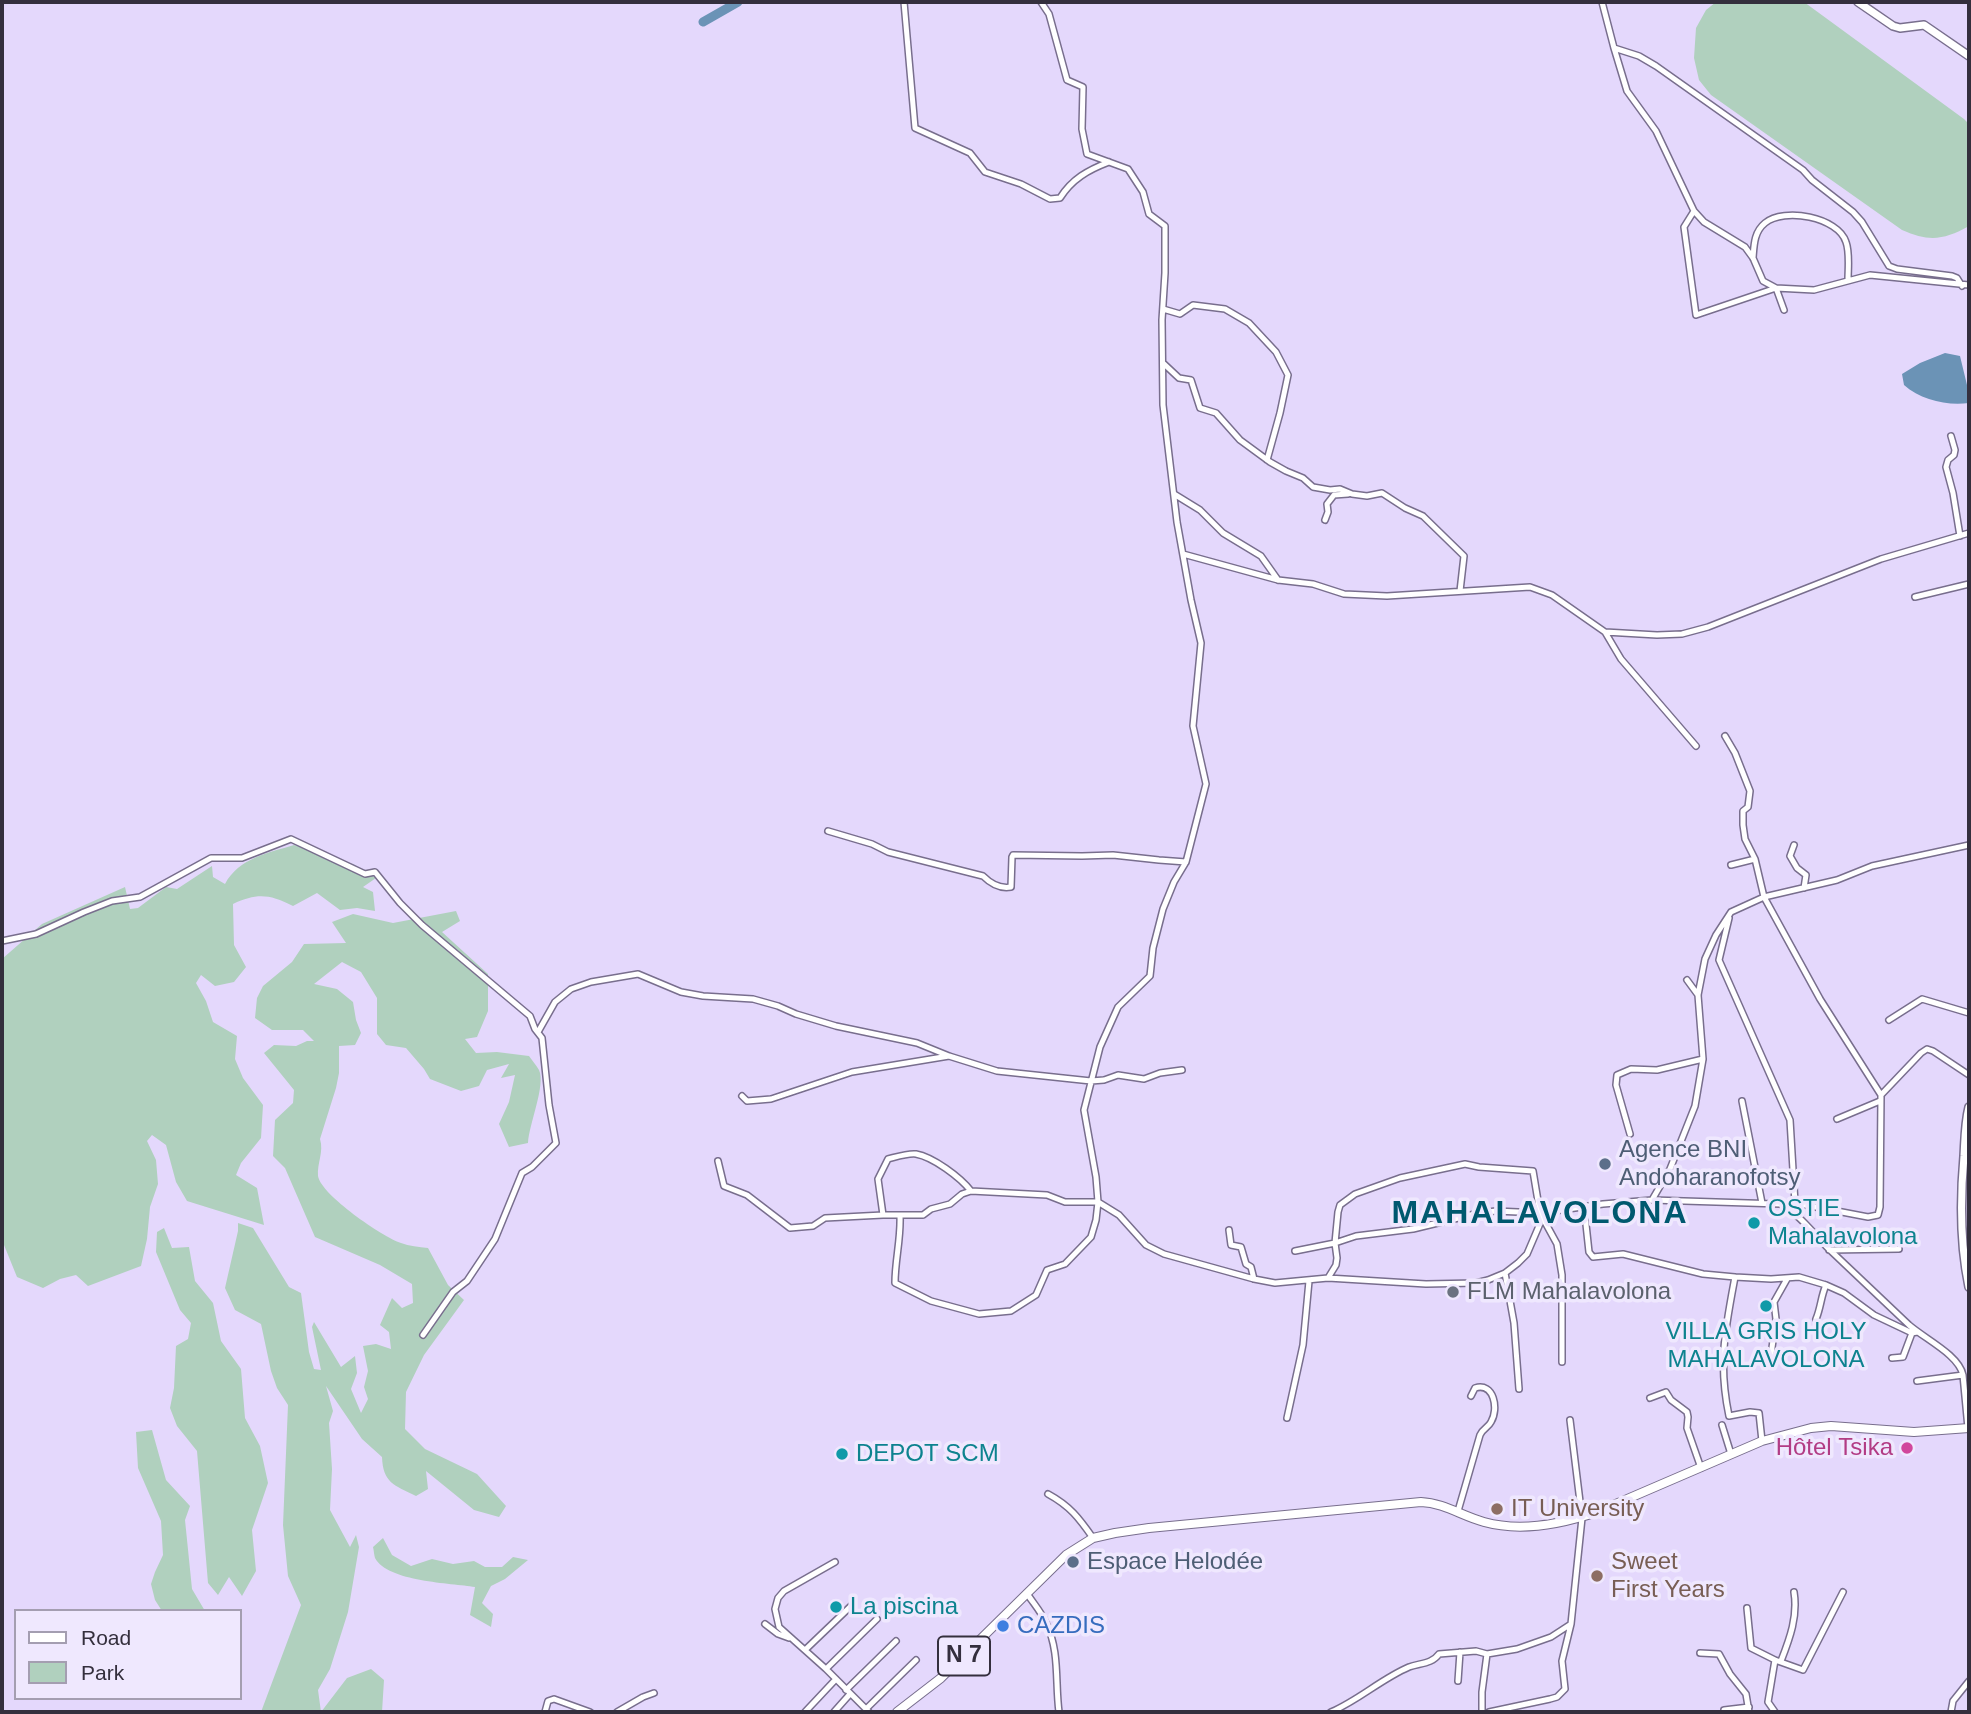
<!DOCTYPE html>
<html>
<head>
<meta charset="utf-8">
<style>
  body { margin:0 }
  #map { position:relative; width:1971px; height:1714px; overflow:hidden; background:#e4d8fc; font-family:Helvetica,sans-serif }
  canvas { display:block }
  .frame { position:absolute; inset:0; border:4px solid #342f3d; pointer-events:none }
  .legend { position:absolute; left:14px; top:1609px; width:228px; height:91px; box-sizing:border-box; background:#efe8fe; border:2px solid #a49eb1; margin:0; padding:9px 12px; list-style:none; font-size:21px; color:#342f3d }
  .legend li { display:flex; align-items:center; gap:14px; height:35px }
  .legend b { width:35px; border:2px solid #a49eb1 }
</style>
</head>
<body>
<div id="map">
<canvas width="1971" height="1714"></canvas>
<div class="frame"></div>
<ul class="legend">
<li><b style="height:9px;background:#fff"></b>Road</li>
<li><b style="height:19px;background:#b0d0be"></b>Park</li>
</ul>
</div>
<script>
const g = document.querySelector('canvas').getContext('2d');
g.lineJoin = 'round';
function paint(path, color) { g.fillStyle = color; g.fill(path, 'evenodd'); }
function strokePath(path, color, width, dash) { g.strokeStyle = color; g.lineWidth = width; g.lineCap = dash ? 'butt' : 'round'; g.setLineDash(dash || []); g.stroke(path); }
function drawText(font, color, halo, rows, align = 'center') {
  g.font = font + ' Helvetica,sans-serif'; g.lineWidth = 7; g.setLineDash([]); g.textBaseline = 'middle'; g.strokeStyle = halo; g.fillStyle = color; for (const [text, x, y, turn = 0] of rows) {
    g.save(); g.translate(x, y); g.rotate((+turn || 0) * Math.PI / 180); g.textAlign = isNaN(turn) ? turn : align; if (halo) g.strokeText(text, 0, 0); g.fillText(text, 0, 0); g.restore();
  }
}
paint(new Path2D(`
  M1716 2H1804L1964 119 1969 124V226C1944 240 1929 242 1902 230L1711 95 1699 80 1694 58 1696 28 1706 10Z
  M294 845 353 864 376 878 363 887 373 892 375 911 357 908 340 910 317 893 293 906C269 894 257 893 233 904L234 945 246 967 234 982 215 986 201 975 196 983 206 1001 213 1022 237 1036 235 1059 243 1078 263 1105 261 1138 241 1163 236 1175 257 1188 264 1225 187 1201 176 1182 166 1145 152 1135 147 1141 156 1160 158 1184 150 1207 147 1239 141 1266 88 1286 76 1275 60 1279 43 1288 17 1277 4 1245 2 1248V959L42 924 125 887 130 909 138 908 166 887 177 889 212 866 213 877 225 884C239 858 268 853 294 845Z
  M456 911 460 921 442 932 488 974V1011L477 1037 465 1039 476 1053 497 1052 529 1056C532 1060 536 1065 539 1070 546 1085 529 1124 528 1143L509 1147 499 1124 509 1102 515 1075 501 1078 509 1064 487 1070 479 1086 461 1091 430 1079 424 1069 406 1048 386 1045 377 1034V998L361 972 342 962 314 984 337 989 353 1002 356 1020 361 1033 355 1045 339 1046V1073L336 1088 320 1139C324 1152 317 1163 318 1176 321 1195 383 1237 401 1243 409 1246 419 1247 428 1248L448 1285 464 1300 424 1355 406 1392 405 1429 425 1449 477 1474 506 1506 499 1517 474 1510 426 1471 428 1489 416 1496C394 1485 383 1483 382 1457L362 1439 326 1386 333 1411 329 1423 332 1469 330 1510 350 1547 356 1535 359 1547 348 1612 330 1669 318 1690 321 1712H261L301 1605 288 1576 283 1525 288 1405 277 1388 271 1371 261 1324 235 1310 225 1288 238 1231V1223L253 1228 289 1287 301 1293 309 1352 314 1369 321 1370 312 1327 314 1322 341 1367 355 1356 357 1373 351 1389 361 1413 368 1399 364 1387 368 1371 363 1346 376 1344 391 1349 389 1332 380 1325 392 1298 402 1308 413 1303 412 1284 380 1265 315 1237 285 1168 273 1156 275 1120 293 1103 294 1090 264 1053 274 1045 296 1046 307 1041H314L303 1030H272L255 1018 257 998 263 986 292 962 304 944 346 943 332 922 353 914 393 923Z
  M164 1228 172 1248 189 1247 195 1281 213 1303 221 1341 241 1369 245 1418 260 1446 268 1483 252 1530 256 1571 242 1596 229 1577 218 1595 208 1583 197 1451 177 1426 170 1408 174 1388 176 1346 188 1339 191 1323 180 1310 156 1252 157 1232Z
  M152 1430 166 1480 190 1506 185 1520 192 1589 205 1611H162L155 1600 151 1584 155 1572 163 1555 161 1521 138 1468 136 1432Z
  M383 1538 392 1555 411 1566 432 1559 453 1564 474 1561 485 1567H502L513 1557 528 1560 505 1579 491 1586 482 1603 493 1614 491 1627 470 1615 475 1587C451 1583 388 1582 375 1558 374 1555 374 1551 373 1547Z
  M371 1669 384 1680 382 1712H321L347 1678Z`), '#b0d0be');
paint(new Path2D(`
  M1945 353 1960 356 1967 385 1969 386V403C1947 406 1921 400 1904 385L1902 374 1920 363Z`), '#6b93b6');
strokePath(new Path2D(`
  M703 22 738 2`), '#6b93b6', 9);
const street = new Path2D(`
  M904 2 915 128 970 153 985 172 1021 184 1050 199 1060 198C1072 179 1088 170 1109 162
  M1602 2 1614 48 1627 91 1656 131 1694 211 1704 222 1745 247 1753 258 1763 281 1776 288 1814 290 1870 275 1969 285
  M1614 48 1639 56 1656 66 1803 170 1812 180 1853 212 1862 222 1889 266 1897 269 1952 276 1957 278 1962 286
  M1694 211 1684 227 1696 315 1776 288 1784 310
  M1753 258C1754 245 1754 232 1765 223 1784 207 1838 217 1846 242 1850 253 1848 268 1848 280
  M1163 309 1180 314 1193 305 1225 309 1249 323 1276 352 1288 375 1280 413 1267 460
  M1163 363 1179 378 1191 380 1200 408 1216 413 1240 440 1270 462 1286 471 1303 478 1313 487 1330 490 1340 489 1352 494 1367 496 1382 493 1405 508 1423 516 1464 556 1460 591
  M1951 436 1955 450 1954 455 1948 460 1946 467 1953 493 1960 536
  M1174 494 1200 510 1223 533 1261 556 1278 580
  M1325 520 1328 512 1327 504 1334 495 1348 494
  M1183 554 1278 580 1313 584 1344 594 1387 596 1530 587 1552 595 1605 632 1657 635 1682 634 1708 627 1881 559 1969 533
  M1915 597 1969 584
  M1605 632 1621 659 1696 746
  M1725 736 1735 753 1750 791 1748 807 1743 811V825L1745 839 1755 859 1764 897 1820 999 1881 1095 1880 1207 1878 1215 1868 1217 1795 1203 1780 1204
  M828 831 872 844 888 852 983 876C991 884 1000 889 1011 887L1012 857 1013 855 1082 856 1113 855 1159 860 1186 862
  M1794 845 1790 856 1797 868 1806 875 1804 888
  M1731 865 1755 859
  M1729 918 1719 960 1790 1120 1795 1203
  M2 941 36 934 84 912 112 901 140 897 211 858H242L291 839 365 874 375 872 400 903 422 925 530 1016 535 1029 542 1038 549 1105 556 1143 532 1167 522 1173 495 1239 467 1281 453 1292 423 1335
  M1687 980 1698 995
  M1889 1020 1922 999 1969 1013
  M538 1032 555 1002 571 989 591 982 638 974 681 992 703 996 753 999 778 1006 796 1014 836 1026 917 1043 949 1056 997 1071 1091 1081 1104 1080 1118 1075 1144 1079 1160 1073 1182 1070
  M1881 1095 1921 1053 1927 1049 1933 1051 1969 1075
  M742 1096 747 1101 771 1099 852 1072 949 1056
  M1742 1101 1762 1203
  M1837 1119 1880 1101
  M1630 1134 1616 1085 1617 1075 1631 1069 1657 1070 1703 1059
  M718 1161 724 1186 747 1195 790 1228 813 1226 825 1218 883 1215H923L931 1209 950 1204 962 1194 971 1191 1047 1195 1065 1202H1098L1119 1215 1146 1245 1164 1254 1254 1279 1275 1283 1328 1278 1426 1284 1476 1283 1488 1280 1505 1273 1518 1263 1527 1254 1539 1226 1541 1216
  M1652 1200 1670 1169 1695 1106 1703 1059 1698 995 1705 959 1716 935 1731 912 1764 897 1837 880 1872 866 1969 845
  M1584 1206 1589 1252 1593 1257 1623 1254 1703 1274 1735 1277 1771 1279 1799 1277 1826 1285 1844 1293 1874 1315 1912 1333 1917 1332
  M883 1215 878 1179 888 1159C896 1157 908 1153 916 1154 933 1157 960 1177 971 1191
  M900 1216C901 1239 895 1260 895 1283L931 1301 979 1314 1011 1311 1036 1295 1047 1270 1065 1264 1091 1237 1096 1220 1098 1202 1096 1177 1084 1110 1100 1047 1118 1007 1150 976 1153 948 1163 909 1174 882 1186 862 1206 784 1193 726 1201 643 1191 600 1177 522 1163 405 1162 320 1165 273V226L1149 214 1143 192 1128 169 1087 154 1082 129 1083 87 1067 80 1049 14 1041 2
  M1229 1230 1231 1245 1241 1247 1246 1264 1251 1267 1254 1279
  M1829 1250 1899 1249
  M1295 1251 1335 1243 1356 1236 1413 1229 1479 1213 1496 1211 1540 1213 1603 1204 1652 1200 1780 1204C1800 1214 1815 1236 1831 1251 1857 1276 1883 1300 1909 1325 1925 1339 1959 1355 1963 1375L1968 1428
  M1505 1273 1514 1323 1519 1389
  M1735 1277C1725 1330 1718 1363 1729 1416L1750 1412 1759 1413 1762 1441
  M1328 1278 1336 1265 1337 1258 1335 1243 1338 1212 1340 1205 1355 1194 1400 1178 1465 1164 1479 1167 1533 1171 1540 1213 1557 1244 1562 1275V1362
  M1816 1319C1821 1307 1821 1296 1826 1285
  M1892 1358 1903 1357 1912 1333
  M1770 1362 1776 1319 1774 1302 1787 1279
  M1917 1381 1963 1375
  M1650 1398 1666 1392 1671 1400 1687 1412 1688 1417 1687 1428 1701 1468
  M1287 1418 1303 1345 1309 1281
  M1722 1425 1731 1454
  M1048 1494C1070 1506 1079 1518 1093 1538
  M1458 1511 1480 1435C1483 1428 1488 1428 1491 1422 1499 1409 1494 1382 1475 1388L1471 1396
  M835 1562 784 1591 778 1598 775 1609 779 1627 826 1669 869 1712
  M1028 1595C1034 1604 1042 1613 1046 1623 1060 1651 1055 1682 1059 1712
  M1747 1608 1751 1648 1775 1660 1768 1702 1775 1712
  M765 1624 778 1634 789 1638
  M805 1650 852 1605
  M1700 1653 1719 1654 1730 1674 1746 1694 1749 1712
  M1775 1660 1803 1670 1843 1592
  M1781 1661C1790 1638 1798 1616 1794 1592
  M826 1669 877 1619
  M1458 1681 1460 1652
  M846 1690 896 1641
  M866 1709 916 1660
  M1724 1710 1749 1707
  M545 1712 548 1701 554 1699 590 1712
  M617 1712 643 1697 654 1693
  M805 1712 836 1679
  M834 1712 850 1694
  M1331 1712C1359 1700 1381 1679 1409 1667 1420 1663 1432 1664 1439 1654L1476 1651 1487 1654 1517 1649 1551 1637 1571 1624 1582 1518 1570 1420
  M1482 1712V1692L1487 1654
  M1489 1712 1550 1699 1557 1697 1565 1689 1562 1661 1571 1624
  M1951 1712 1953 1701 1969 1681`);
const secondary = new Path2D(`
  M1858 2 1893 26 1900 28 1924 25 1969 56
  M1969 1107C1965 1123 1965 1139 1964 1156 1960 1200 1960 1244 1969 1287`);
const primary = new Path2D(`
  M897 1712 941 1678 1066 1555 1093 1538 1115 1533 1149 1528 1421 1502C1444 1503 1462 1516 1484 1522 1520 1532 1562 1524 1597 1512L1762 1441 1811 1428 1831 1426 1914 1432 1969 1428`);
strokePath(street, '#786e8d', 8);
strokePath(secondary, '#786e8d', 10);
strokePath(primary, '#786e8d', 10);
strokePath(street, '#fff', 5);
strokePath(secondary, '#fff', 7);
strokePath(primary, '#fff', 8);
for (const [x, y, r, color] of [
  [1605,1164,7,"#5c6f8a"],
  [1754,1223,7,"#0f9aa8"],
  [1453,1292,7,"#6b7280"],
  [1766,1306,7,"#0f9aa8"],
  [1907,1448,7,"#d1479c"],
  [842,1454,7,"#0f9aa8"],
  [1497,1509,7,"#8d6e63"],
  [1073,1562,7,"#5c6f8a"],
  [1597,1576,7,"#8d6e63"],
  [836,1607,7,"#0f9aa8"],
  [1003,1626,7,"#3f7fe0"]
]) { const dot = new Path2D(); dot.arc(x, y, r, 0, 2 * Math.PI); g.fillStyle = color; g.fill(dot); strokePath(dot, '#efe8fe', 2.5); }
for (const [x, y, w] of [
  [964,1656,52]
]) { const box = new Path2D(); box.roundRect(x - w / 2, y - 19.5, w, 39, 5); g.fillStyle = '#efe8fe'; g.fill(box); strokePath(box, '#342f3d', 2); }
drawText('bold 23px', '#342f3d', null, [
  ["N 7",964,1656]
]);
drawText('24px', '#4e5e75', '#efe8fe', [
  ["Agence BNI",1619,1150],
  ["Andoharanofotsy",1619,1178],
  ["Espace Helodée",1087,1562]
], 'left');
drawText('24px', '#0d838f', '#efe8fe', [
  ["OSTIE",1768,1209],
  ["Mahalavolona",1768,1237],
  ["VILLA GRIS HOLY",1766,1332,"center"],
  ["MAHALAVOLONA",1766,1360,"center"],
  ["DEPOT SCM",856,1454],
  ["La piscina",850,1607]
], 'left');
drawText('24px', '#5b616d', '#efe8fe', [
  ["FLM Mahalavolona",1467,1292]
], 'left');
drawText('24px', '#b23c85', '#efe8fe', [
  ["Hôtel Tsika",1893,1448]
], 'right');
drawText('24px', '#785e54', '#efe8fe', [
  ["IT University",1511,1509],
  ["Sweet",1611,1562],
  ["First Years",1611,1590]
], 'left');
drawText('24px', '#366cbe', '#efe8fe', [
  ["CAZDIS",1017,1626]
], 'left');
g.letterSpacing = '2px';
drawText('bold 32px', '#00596f', '#efe8fe', [
  ["MAHALAVOLONA",1540,1214]
]);
g.letterSpacing = '0px';
</script>
</body>
</html>
